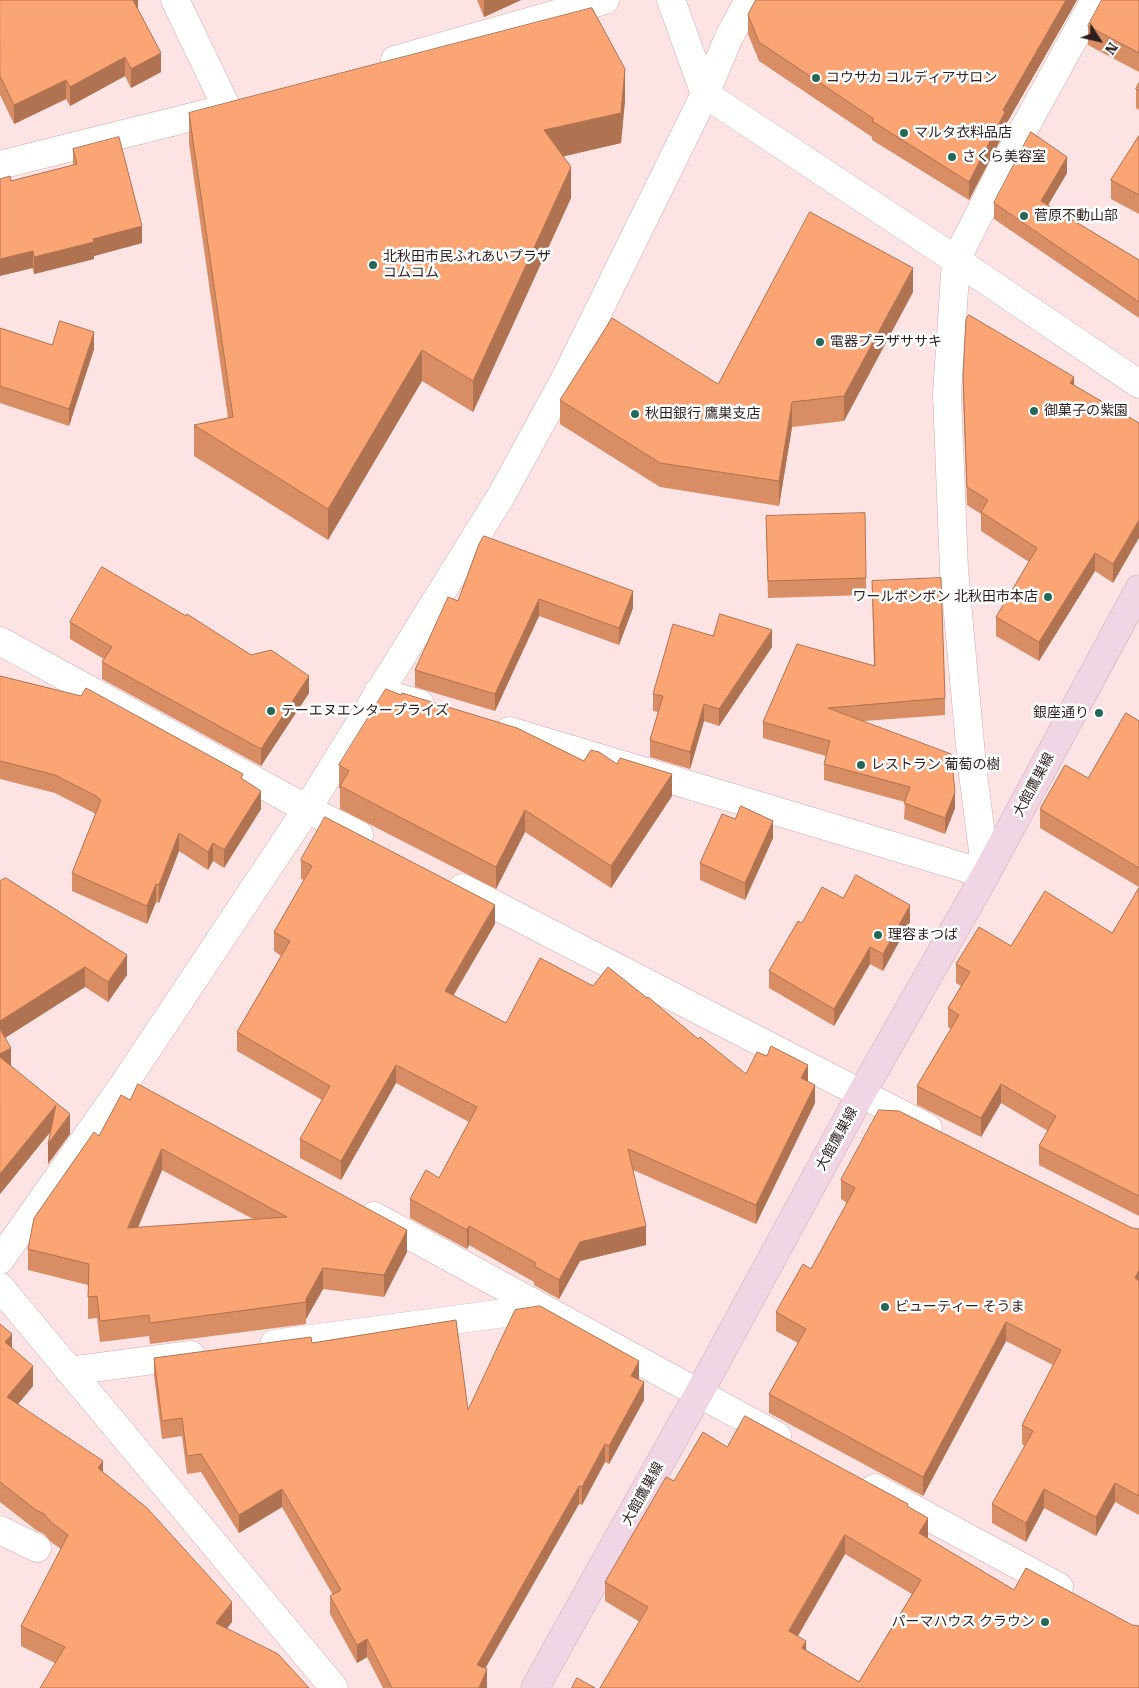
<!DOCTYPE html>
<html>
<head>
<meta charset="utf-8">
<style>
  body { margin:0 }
  #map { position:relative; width:1139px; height:1688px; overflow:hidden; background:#fde3e3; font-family:"Roboto Serif",serif }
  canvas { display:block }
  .north { position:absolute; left:1074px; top:15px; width:50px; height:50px; -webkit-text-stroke:4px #fff; paint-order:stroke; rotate:125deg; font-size:14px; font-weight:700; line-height:20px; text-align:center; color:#2d1e1e }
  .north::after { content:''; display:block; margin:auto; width:18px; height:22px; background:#2d1e1e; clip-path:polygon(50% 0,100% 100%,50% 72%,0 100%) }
</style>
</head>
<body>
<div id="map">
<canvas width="1139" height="1688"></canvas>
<div class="north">N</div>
</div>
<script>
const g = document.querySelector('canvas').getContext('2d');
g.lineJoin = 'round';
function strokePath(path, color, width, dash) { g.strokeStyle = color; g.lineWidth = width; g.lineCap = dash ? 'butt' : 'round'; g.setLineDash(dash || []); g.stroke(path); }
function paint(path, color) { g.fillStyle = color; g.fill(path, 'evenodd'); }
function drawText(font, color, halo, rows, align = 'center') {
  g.font = font + ' "Roboto Serif","Noto Sans JP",serif'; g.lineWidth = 5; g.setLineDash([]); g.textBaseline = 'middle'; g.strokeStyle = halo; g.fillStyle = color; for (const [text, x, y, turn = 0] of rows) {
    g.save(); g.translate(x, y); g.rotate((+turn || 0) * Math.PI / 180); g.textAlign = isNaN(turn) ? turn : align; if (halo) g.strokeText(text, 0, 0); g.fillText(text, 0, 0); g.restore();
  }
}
const minor = new Path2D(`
  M175 0 227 108
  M395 60 605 0
  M0 165 224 109
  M0 641 307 809 359 835
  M378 692 420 704
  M509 731 986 874 972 766 954 570 947 394 956 260 1004 165 1095 0
  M462 888 928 1128
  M374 1216 777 1436
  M0 1260 126 1081 307 809 501 496 566 377 705 94 729 37 749 0
  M0 1287 334 1688
  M274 1344 542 1308
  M69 1371 191 1355
  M875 1488 1059 1587
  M0 1530 37 1548`);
const tertiary = new Path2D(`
  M671 0 705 94 956 260 1139 384`);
const secondary = new Path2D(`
  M535 1688 699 1393 861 1094 986 874 1139 589`);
strokePath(minor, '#d3abab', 29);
strokePath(tertiary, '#d3abab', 29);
strokePath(secondary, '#d3abab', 29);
strokePath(minor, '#fff', 28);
strokePath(tertiary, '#fff', 28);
strokePath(secondary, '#f0d6e5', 28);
paint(new Path2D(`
  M0 0H138V10L161 72 131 88 125 76 70 106 66 99 14 124 0 95Z
  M477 0H521L484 17Z
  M756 0H1077L1005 126V131L969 200 872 140V137L759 61 748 34V15Z
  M1139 0V72L1088 45V26Z
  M1139 83V110L1136 108V89Z
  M625 100 621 143 563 156 571 198 473 412 422 381 328 540 194 456V425L228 418 189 144V113Z
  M1139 136V214L1111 199V180Z
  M73 149 142 243 94 256V259L34 274 11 181 73 165Z
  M1067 173 1048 205 1139 260V318L994 219V203Z
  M913 292 844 421 792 427 779 506 660 487 560 424V400L718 384Z
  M0 328 52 345 94 349 69 426 0 403Z
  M963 376 1074 385 1139 423 1113 583 1095 571 1039 661 996 636V617L1029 562 981 531V514L967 505 963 394Z
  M766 516 866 578V595L768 598Z
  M479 544 633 608 619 645 539 616 495 711 415 687V670L458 601Z
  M872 581 945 698V715L864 721 955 808 945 834 904 819 905 802 824 780V764L826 756 763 738V722L874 666Z
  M70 622 309 693 261 766 102 679V662L104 659 70 639Z
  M713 636 772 647 719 726 704 721 690 769 650 757V740L658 712 653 711V694Z
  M0 676 243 780 261 809 224 868 213 861 208 870 179 851 159 903 156 902 147 924 72 891V873L96 814 55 793 0 779Z
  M401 695 584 761 617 764 672 796 611 888 525 832 496 889 340 809V789L339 788V765Z
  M1139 721V887L1040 828V809L1088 778Z
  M773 838 745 900 700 880V863Z
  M301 860 495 924 453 995 506 1023 593 986 698 1039 746 1074 808 1081 815 1103 756 1224 633 1170 646 1245 580 1261 559 1299 534 1285V1282L469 1245 467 1249 410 1218V1199L439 1178 469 1122 396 1083 341 1180 300 1158V1139L322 1100 237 1051V1032L281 956 274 951V932L304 880 301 879Z
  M0 881 127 975 108 1002 85 987 5 1038 11 1066 70 1134 48 1164 51 1131 0 1194Z
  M1139 888V1216L1039 1165V1146L1048 1131 1001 1103 981 1137 917 1105V1086L951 1029 948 1027V1008L961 986 956 983V964L1011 946 1112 933Z
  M843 898 910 922 883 971 870 964 834 1026 769 988V971L802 923Z
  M121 1095 407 1252 384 1297 323 1289 306 1319V1324L150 1344 149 1336 100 1342 97 1318 88 1319V1285L28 1270V1249L99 1136ZM162 1170 253 1219 138 1228Z
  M841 1180 1139 1229V1515L1115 1502 1096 1536 1044 1508 1026 1542 992 1523V1504L1025 1446 1022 1444V1425L1053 1365 1006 1341 923 1496 769 1413V1394L798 1343 776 1331V1312L811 1269 847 1203 841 1199Z
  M0 1324 12 1348 33 1386 18 1404 103 1472 232 1622 55 1663 21 1646V1626L61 1549 51 1542 44 1534 36 1530 0 1502Z
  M312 1343 468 1410 639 1378V1379L644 1400 609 1464 605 1462 582 1505 579 1504 485 1668 487 1688H383L367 1657 357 1663 330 1614V1596L333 1595 282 1507 239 1533 201 1472 187 1474 182 1436 162 1439 154 1375V1358Z
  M727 1447 908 1507 928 1538H927L1139 1688H600L640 1622 605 1601V1582L674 1481ZM845 1554 912 1594 859 1682 806 1650 798 1636Z`), '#d88d64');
paint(new Path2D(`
  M132 0H138V14Z
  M484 0H521L484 17Z
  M1066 0H1077L1005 126V131L969 200V182L1003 110Z
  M161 53V72L131 88V69Z
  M125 57V76L70 106V87Z
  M625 69V100L621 143 544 161V130Z
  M66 80V99L14 124V105Z
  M1067 157V173L1041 217V201Z
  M571 167V198L473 412V381Z
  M142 226V243L94 256V259L34 274V257L93 239Z
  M33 251V268L0 276V259Z
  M913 268V292L844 421V396Z
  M94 332V349L69 426V409Z
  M422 350V381L328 540V509Z
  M1074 377V396L1070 383Z
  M792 402V427L779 506V481Z
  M1139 520V538L1113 583V564Z
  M1095 553V571L1039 661V642Z
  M633 591V608L619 645V628Z
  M539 599V616L495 711V694Z
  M772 630V647L719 726V709Z
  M309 676V693L261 766V749Z
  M704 704V721L690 769V752Z
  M672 774V796L611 888V866Z
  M261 791V809L224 868V850Z
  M955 792V808L945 834V818Z
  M525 810V832L496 889V867Z
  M773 821V838L745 900V883Z
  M179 833V851L159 903V885Z
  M213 843V861L208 870V852Z
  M156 884V902L147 924V906Z
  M495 905V924L445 1010V991Z
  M910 905V922L883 971V954Z
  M870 947V964L834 1026V1009Z
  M127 955V975L108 1002V982Z
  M85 967V987L0 1041V1021Z
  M11 1048V1068L0 1074V1054Z
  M396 1065V1083L341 1180V1161Z
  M808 1065V1084L801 1078Z
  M1001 1084V1103L981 1137V1118Z
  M815 1085V1103L756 1224V1205Z
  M56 1105V1125L0 1194V1174Z
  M70 1114V1134L48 1164V1144Z
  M162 1149V1170L128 1250V1228Z
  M469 1226V1245L467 1249V1230Z
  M646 1226V1245L580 1261 559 1299V1280L580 1242Z
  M407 1230V1252L384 1297V1275Z
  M323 1268V1289L306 1319V1299Z
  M1139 1270V1289L1135 1278Z
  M1006 1322V1341L923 1496V1477Z
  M12 1334V1354L5 1342Z
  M639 1361V1378L631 1394V1376Z
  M33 1366V1386L7 1417V1397Z
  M644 1382V1400L609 1464V1446Z
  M605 1444V1462L582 1505V1487Z
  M103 1461V1481L98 1468Z
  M1115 1483V1502L1096 1536V1517Z
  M579 1486V1504L477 1683V1665Z
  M282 1489V1507L239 1533V1515Z
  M1044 1489V1508L1026 1542V1523Z
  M928 1518V1538L919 1552V1533Z
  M845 1535V1554L789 1651V1631Z
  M232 1602V1622L216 1643V1623Z
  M367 1639V1657L357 1663V1645Z
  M806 1641V1660L802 1648Z
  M487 1669V1688H479Z`), '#b07351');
const building = new Path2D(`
  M0 0H133L161 53 131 69 125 57 70 87 66 80 14 105 0 76Z
  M756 0H1066L1003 110 1005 112 969 182 872 121 874 119 759 42 748 15Z
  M1102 0H1139V53L1088 26Z
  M592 8 625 69 621 113 544 130 571 167 473 381 422 350 328 509 194 425 233 417 189 113Z
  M1139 83V91L1136 89Z
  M1031 132 1067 157 1041 201 1139 260V302L994 203Z
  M1139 136V195L1111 180Z
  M119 137 142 226 93 239 94 242 34 257 33 251 0 259V179L10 176 11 181 77 164 73 149Z
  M810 212 913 268 844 396 792 402 779 481 660 463 560 400 612 318 718 384Z
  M969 315 1074 377 1070 383 1139 423V520L1113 564 1095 553 1039 642 996 617 1037 548 981 512 988 500 967 487 963 376 966 319Z
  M60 321 94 332 69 409 0 386V328L52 345Z
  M865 513 866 578 768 581 766 516Z
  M484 536 633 591 619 628 539 599 495 694 415 670 448 597 458 601 479 544Z
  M102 567 186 616 187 614 251 655 271 650 309 676 261 749 102 662 112 647 70 622Z
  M941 578 945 698 828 708 951 754 955 792 945 818 904 803 910 787 824 764 830 741 763 722 797 644 875 666 872 581Z
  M720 614 772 630 719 709 704 704 690 752 650 740 663 696 653 694 673 624 713 636Z
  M0 676 81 696 86 688 243 774 241 778 261 791 224 850 213 843 208 852 179 833 159 885 156 884 147 906 72 873 101 800 97 798 98 797 55 775 0 761Z
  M386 689 401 695 402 693 517 728 584 761 591 750 599 752 617 764 620 758 672 774 611 866 525 810 496 867 340 786 349 771 339 765Z
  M1126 713 1139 721V868L1040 809 1065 765 1088 778Z
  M741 806 773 821 745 883 700 863 722 814 735 819Z
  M325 817 495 905 445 991 506 1023 540 958 593 986 608 967 647 998 648 997 698 1039 700 1037 746 1074 757 1052 767 1056 771 1046 808 1065 801 1078 815 1085 756 1205 628 1149 646 1226 580 1242 559 1280 534 1266 536 1263 469 1226 467 1230 410 1199 426 1170 439 1178 477 1107 396 1065 341 1161 300 1139 330 1086 237 1032 290 941 274 932 312 866 301 860Z
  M856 875 910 905 883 954 870 947 834 1009 769 971 798 921 802 923 822 887 843 898Z
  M6 878 127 955 108 982 85 967 0 1021V881Z
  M1139 888V1196L1039 1146 1056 1116 1001 1084 981 1118 917 1086 959 1015 948 1008 970 972 956 964 979 927 1011 946 1045 891 1112 933Z
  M0 1029 11 1048 0 1054Z
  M0 1057 70 1114 48 1144 56 1105 0 1174Z
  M138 1084 407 1230 384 1275 323 1268 306 1299V1302L150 1323 149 1315 100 1321 97 1296 88 1297 89 1264 28 1249 34 1218 94 1132 99 1136 121 1095 130 1100ZM162 1149 287 1217 128 1228Z
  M879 1110 899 1111 1132 1228 1139 1229V1270L1135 1278 1139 1281V1496L1115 1483 1096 1517 1044 1489 1026 1523 992 1504 1033 1431 1022 1425 1061 1350 1006 1322 923 1477 769 1394 806 1329 776 1312 803 1264 811 1269 855 1188 841 1180Z
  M540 1306 639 1361 631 1376 644 1382 609 1446 605 1444 582 1487 579 1486 477 1665 487 1669 479 1688H392L367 1639 357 1645 330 1596 341 1590 282 1489 239 1515 201 1454 187 1456 182 1418 162 1421 154 1358 311 1337 312 1343 456 1320 468 1410 515 1310Z
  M0 1324 12 1334 5 1342 33 1366 7 1397 103 1461 98 1468 147 1508 232 1602 216 1623 278 1654 309 1688H40L65 1647 21 1626 68 1535 51 1522 44 1514 36 1510 0 1482Z
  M745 1416 908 1504 907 1506 928 1518 919 1533 1014 1590 1026 1568 1132 1625 1139 1626V1688H600L648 1607 605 1582 666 1477 674 1481 703 1432 727 1447ZM845 1535 921 1580 859 1682 802 1648 806 1641 789 1631Z
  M577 1678 595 1688H572Z`);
paint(building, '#fba474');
strokePath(building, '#b07351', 1);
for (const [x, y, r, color] of [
  [816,78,5,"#256858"],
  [904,133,5,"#256858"],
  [952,157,5,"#256858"],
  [1024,216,5,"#256858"],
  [373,265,5,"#256858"],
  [820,342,5,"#256858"],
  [1034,411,5,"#256858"],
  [635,414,5,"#256858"],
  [1048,597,5,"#256858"],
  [271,711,5,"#256858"],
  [1099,713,5,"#256858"],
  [861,765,5,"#256858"],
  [878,935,5,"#256858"],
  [885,1307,5,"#256858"],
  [1045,1622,5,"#256858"]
]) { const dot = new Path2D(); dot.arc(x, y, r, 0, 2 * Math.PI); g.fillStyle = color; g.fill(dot); strokePath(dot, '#fff', 2); }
drawText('14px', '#2d1e1e', '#fff', [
  ["コウサカ コルディアサロン",826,78],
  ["マルタ衣料品店",914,133],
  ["さくら美容室",962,157],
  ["菅原不動山部",1034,216],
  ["北秋田市民ふれあいプラザ",383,257],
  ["コムコム",383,273],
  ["電器プラザササキ",830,342],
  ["御菓子の紫園",1044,411],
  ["秋田銀行 鷹巣支店",645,414],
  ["ワールボンボン 北秋田市本店",1038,597,"right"],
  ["テーエヌエンタープライズ",281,711],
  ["銀座通り",1089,713,"right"],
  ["レストラン 葡萄の樹",871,765],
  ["理容まつば",888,935],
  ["ビューティー そうま",895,1307],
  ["パーマハウス クラウン",1035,1622,"right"]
], 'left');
drawText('14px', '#2d1e1e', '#fff', [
  ["大館鷹巣線",1034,785,-62],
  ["大館鷹巣線",837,1139,-61],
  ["大館鷹巣線",643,1494,-61]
]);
</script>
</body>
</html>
